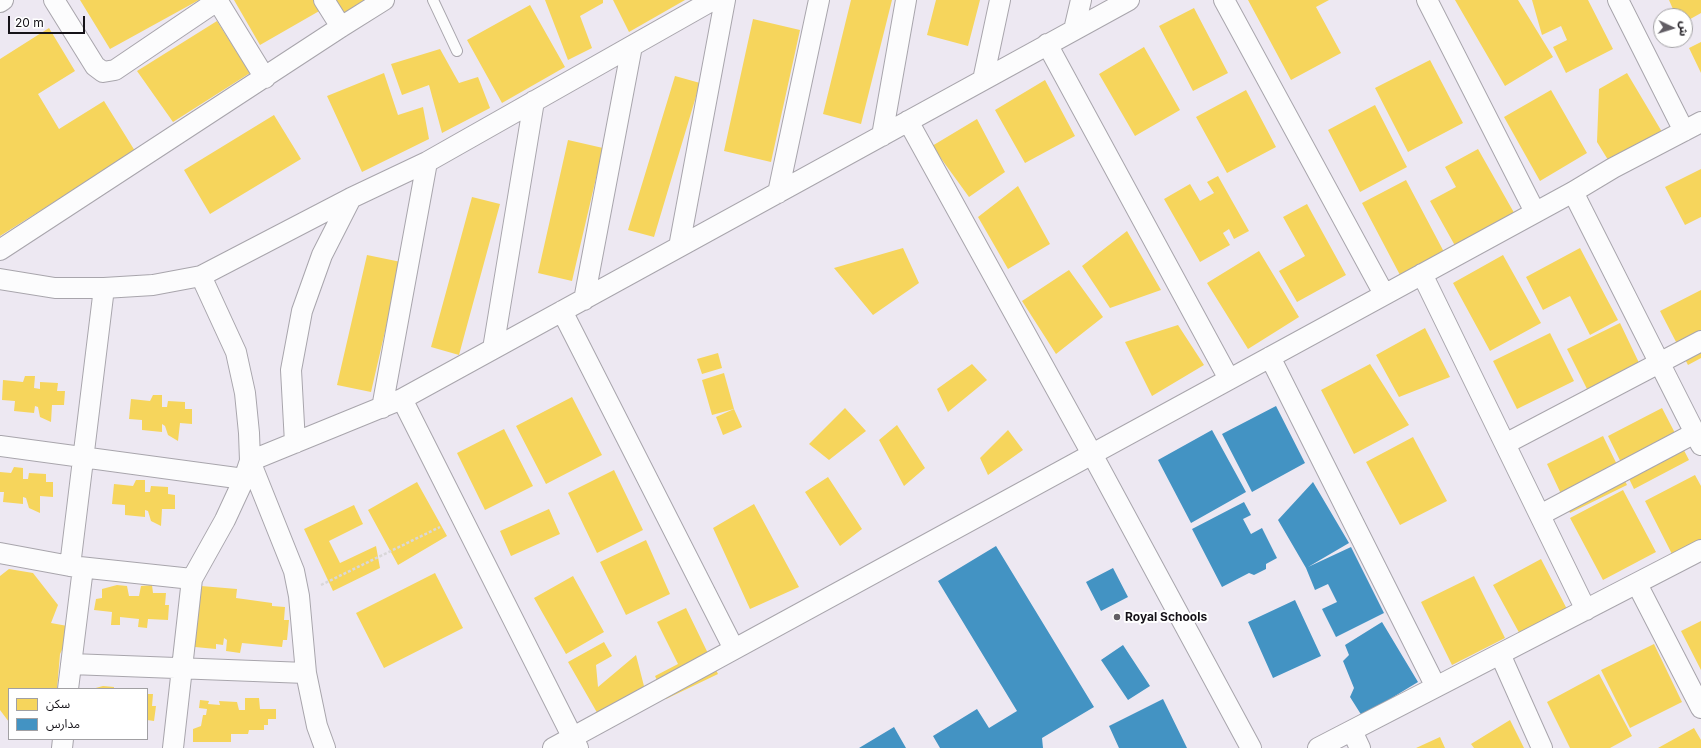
<!DOCTYPE html>
<html>
<head>
<meta charset="utf-8">
<style>
  body { margin:0 }
  #map { position:relative; width:1701px; height:748px; overflow:hidden; background:#ede8f2; font-family:Inter,"Noto Sans Arabic",sans-serif }
  canvas { display:block }
  .legend { position:absolute; left:8px; top:688px; width:140px; height:52px; box-sizing:border-box; background:#fff; border:1px solid #a1a0a3; margin:0; padding:5px 7px; list-style:none; font-size:12px; color:#151218 }
  .legend li { display:flex; align-items:center; gap:8px; height:20px }
  .legend b { width:20px; border:1px solid #a1a0a3 }
  .north { position:absolute; left:1653px; top:8px; width:40px; height:40px; box-sizing:border-box; background:#fff; border:1px solid #a1a0a3; border-radius:50%; rotate:94deg; font-size:11px; font-weight:700; line-height:16px; text-align:center; color:#151218 }
  .north::after { content:''; display:block; margin:auto; width:14px; height:18px; background:#615d64; clip-path:polygon(50% 0,100% 100%,50% 72%,0 100%) }
  .scale { position:absolute; left:8px; top:16px; width:77px; height:18px; box-sizing:border-box; border:2px solid #151218; border-top:0; padding-left:5px; font-size:12px; line-height:14px; white-space:nowrap; color:#151218; -webkit-text-stroke:3px #fff; paint-order:stroke }
</style>
</head>
<body>
<div id="map">
<canvas width="1701" height="748"></canvas>
<ul class="legend">
<li><b style="height:11px;background:#f6d55c"></b>سكن</li>
<li><b style="height:11px;background:#4393c3"></b>مدارس</li>
</ul>
<div class="north">ش</div>
<div class="scale">20 m</div>
</div>
<script>
const g = document.querySelector('canvas').getContext('2d');
g.lineJoin = 'round';
function paint(path, color) { g.fillStyle = color; g.fill(path, 'evenodd'); }
function strokePath(path, color, width, dash) { g.strokeStyle = color; g.lineWidth = width; g.lineCap = dash ? 'butt' : 'round'; g.setLineDash(dash || []); g.stroke(path); }
function drawText(font, color, halo, rows, align = 'center') {
  g.font = font + ' Inter,sans-serif'; g.lineWidth = 4; g.setLineDash([]); g.textBaseline = 'middle'; g.strokeStyle = halo; g.fillStyle = color; for (const [text, x, y, turn = 0] of rows) {
    g.save(); g.translate(x, y); g.rotate((+turn || 0) * Math.PI / 180); g.textAlign = isNaN(turn) ? turn : align; if (halo) g.strokeText(text, 0, 0); g.fillText(text, 0, 0); g.restore();
  }
}
paint(new Path2D(`
  M80 0H199L110 49Z
  M234 0H315L321 10 260 45Z
  M336 0H370L344 16Z
  M545 0H603V3L580 16 592 48 568 60Z
  M613 0H685L629 32Z
  M851 0H892L861 124 823 114Z
  M936 0H980L968 46 927 35Z
  M1248 0H1329L1316 7 1341 53 1291 80Z
  M1455 0H1518L1553 57 1505 86Z
  M1532 0H1588L1613 49 1566 73 1553 47 1567 40 1561 26 1542 35Z
  M1669 0H1701V13L1685 22V16H1676Z
  M530 5 565 67 502 103 467 40Z
  M1194 8 1228 73 1193 91 1159 26Z
  M753 19 800 30 771 162 724 151Z
  M217 21 250 73 173 122 137 71Z
  M49 28 75 71 38 94 59 129 104 101 135 151 0 236V59Z
  M1701 42V73L1689 48Z
  M1144 47 1180 110 1135 136 1099 74Z
  M440 49 459 83 478 77 490 108 442 133 429 85 402 95 391 64Z
  M1430 60 1463 123 1408 152 1375 88Z
  M384 73 398 115 423 107 429 139 362 172 327 96Z
  M1627 73 1665 137 1613 168 1597 142 1599 89Z
  M675 76 700 83 654 237 628 230Z
  M1045 80 1075 136 1025 163 995 110Z
  M1246 90 1276 147 1227 173 1196 117Z
  M1551 90 1587 153 1540 181 1504 117Z
  M1375 105 1407 167 1360 192 1328 130Z
  M274 115 301 159 210 214 184 170Z
  M977 119 1005 172 969 197 932 146Z
  M568 140 603 148 572 281 538 273Z
  M1478 149 1517 218 1458 251 1430 201 1456 187 1445 167Z
  M1701 169V217L1685 225 1665 187Z
  M1218 176 1249 231 1234 239 1229 229 1223 233 1230 245 1200 262 1164 199 1190 184 1200 201 1214 193 1207 182Z
  M1406 180 1444 252 1400 275 1362 203Z
  M1018 186 1050 244 1008 269 978 217Z
  M472 197 500 204 459 355 431 347Z
  M1307 204 1346 275 1297 302 1279 271 1305 256 1283 217Z
  M1127 231 1161 290 1110 308 1082 266Z
  M903 248 919 283 873 315 834 268Z
  M1580 248 1618 320 1590 335 1570 296 1543 310 1526 277Z
  M1259 251 1299 317 1248 349 1207 283Z
  M367 255 401 262 371 392 337 385Z
  M1503 255 1541 323 1490 351 1453 283Z
  M1069 270 1103 317 1056 354 1022 301Z
  M1701 290V358L1688 365 1660 311Z
  M1620 323 1641 367 1589 393 1567 349Z
  M1178 325 1204 365 1152 396 1125 342Z
  M1425 328 1450 377 1399 397 1376 355Z
  M1550 333 1574 381 1517 409 1493 361Z
  M718 353 722 368 702 374 697 359Z
  M972 364 987 380 948 412 937 389Z
  M1370 364 1409 425 1354 454 1321 390Z
  M724 373 734 409 742 427 723 435 716 417 734 409 712 415 702 380Z
  M25 376H35L34 388 40 389V382L58 383 57 391H65L64 405H52L51 422 40 417 38 407 35 406 34 413 14 411 15 401 2 400 3 380 23 382Z
  M153 395H162V407H167L168 401 185 402V409H192V424L180 423 178 441 168 435 165 426 162 424V432L142 430V420L129 419 131 399 150 401Z
  M572 397 602 455 546 484 516 426Z
  M845 408 866 431 829 460 809 444Z
  M1662 408 1689 460 1634 489 1608 436Z
  M897 425 925 468 904 486 879 440Z
  M504 429 533 486 485 510 457 453Z
  M1008 430 1023 450 988 475 980 458Z
  M1603 436 1627 485 1570 513 1547 464Z
  M1413 437 1447 501 1400 525 1366 462Z
  M14 467 23 468V479H28L29 473 46 474V482H53V497L40 496V513L29 508 26 498 23 497V504L3 502 4 492H0V472L11 473Z
  M614 470 643 530 597 553 568 493Z
  M1695 475 1701 486V544L1674 558 1645 501Z
  M828 477 862 529 840 546 805 492Z
  M136 480H145V492H150L151 486 168 487V494L175 495V509H162L161 526 151 521 148 511 145 510V517L125 515V505L112 504 114 484 133 486Z
  M417 482 447 536 398 565 368 510Z
  M1623 490 1656 552 1603 580 1570 518Z
  M754 504 799 587 750 609 713 528Z
  M354 505 363 524 329 541 340 563 376 546 380 568 333 591 304 529Z
  M549 509 560 534 511 556 500 531Z
  M646 540 670 594 626 615 600 562Z
  M1541 559 1569 613 1522 638 1493 585Z
  M9 569 33 573 58 605 51 623 73 627 60 654 57 689H9V722L0 710V576Z
  M435 573 463 628 384 668 356 613Z
  M573 576 604 632 566 654 534 598Z
  M1474 576 1505 638 1452 665 1421 602Z
  M117 585 127 586 129 596H139L141 586 152 585 153 593H166L165 605H169L168 620 148 619 147 628 138 627 139 619 120 617V625H111L112 612 94 610 96 599 102 598V589Z
  M201 586 237 589 236 598 272 603V606L285 607 284 620H289L287 640H283L282 647 242 643 240 653 226 651 227 640 224 638 223 645 216 644V649L195 647V641H191Z
  M686 608 718 674 666 699 655 676 678 664 657 622Z
  M1701 621V670L1681 631Z
  M604 642 612 656 596 665 598 687 636 655 645 690 599 716 568 662Z
  M1654 644 1682 702 1630 728 1601 670Z
  M1599 674 1632 736 1610 748H1570L1547 702Z
  M103 686 114 687V689H92Z
  M147 694H153L152 706H156L154 721 147 720Z
  M245 698H259L260 709H276V719H268V725H264V730H249L248 734H231V742H193V729L201 726 203 715H206L207 709 199 708 200 700 209 701 208 704 220 705 219 701 237 702 239 710H245Z
  M1510 720 1524 748H1474L1471 744Z
  M1694 728 1701 740V748H1658Z
  M1440 737 1445 748H1416Z`), '#f6d55c');
paint(new Path2D(`
  M1276 406 1305 463 1252 492 1222 434Z
  M1212 430 1246 492 1191 523 1158 460Z
  M1313 482 1349 543 1308 567 1351 547 1384 613 1336 637 1322 609 1337 602 1328 584 1315 590 1306 568 1278 520Z
  M1244 502 1251 515 1243 519 1251 534 1262 528 1277 558 1266 564V569L1254 575 1249 573 1222 587 1192 529Z
  M996 546 1094 707 1042 738 1043 748H940L933 736 977 709 989 728 1017 711 938 581Z
  M1113 568 1128 597 1101 611 1086 582Z
  M1295 600 1321 656 1273 678 1248 622Z
  M1382 622 1418 682 1362 716 1350 697 1354 688 1343 661 1349 655 1345 645Z
  M1123 645 1150 686 1128 700 1101 660Z
  M1163 699 1187 748H1119L1109 726Z
  M894 727 906 748H859Z`), '#4393c3');
const service = new Path2D(`
  M433 0 457 51`);
const minor = new Path2D(`
  M54 0 95 66 103 72 115 70 217 1
  M217 0 265 78
  M324 0 341 27
  M1224 0 1384 294
  M1427 0 1535 212
  M1618 0 1684 131
  M0 2 3 0
  M1074 30 1081 0
  M1047 44 1229 379
  M983 80 1000 0
  M908 121 1092 454 1251 748
  M882 136 906 0
  M1573 192 1701 445
  M778 193 819 0
  M679 247 725 0
  M0 250 341 27 384 0
  M1422 274 1586 610
  M0 279 55 288H104L153 285 201 276 351 198 427 162 713 0
  M584 300 632 46
  M562 311 734 649
  M493 349 534 101
  M1270 357 1436 687
  M402 399 578 748
  M382 408 427 162
  M295 443 291 370 302 311 322 255 351 198
  M1505 444 1701 341
  M0 446 244 479
  M1540 515 1695 433
  M0 553 70 566 192 579
  M70 566 104 288
  M1637 584 1701 708
  M1500 654 1542 748
  M71 664 306 673
  M68 689 83 568
  M1352 731 1360 748
  M62 748 63 739
  M173 748 192 579 225 520 244 479 250 461 249 433 245 393 236 352 201 276
  M325 748 317 726 306 673 299 596 294 571 250 461 402 399 1129 0
  M553 748 1573 192 1613 168 1701 122
  M1318 748 1701 550`);
strokePath(service, '#a8a5ac', 12);
strokePath(minor, '#a8a5ac', 22);
strokePath(new Path2D(`
  M321 585 440 527`), '#d9d7d9', 2.5, [3, 2]);
strokePath(service, '#fcfcfd', 10);
strokePath(minor, '#fcfcfd', 20);
for (const [x, y, r, color] of [
  [1117,617,4,"#615d64"]
]) { const dot = new Path2D(); dot.arc(x, y, r, 0, 2 * Math.PI); g.fillStyle = color; g.fill(dot); strokePath(dot, '#fff', 1.5); }
drawText('bold 12px', '#151218', '#fff', [
  ["Royal Schools",1125,617]
], 'left');
</script>
</body>
</html>
